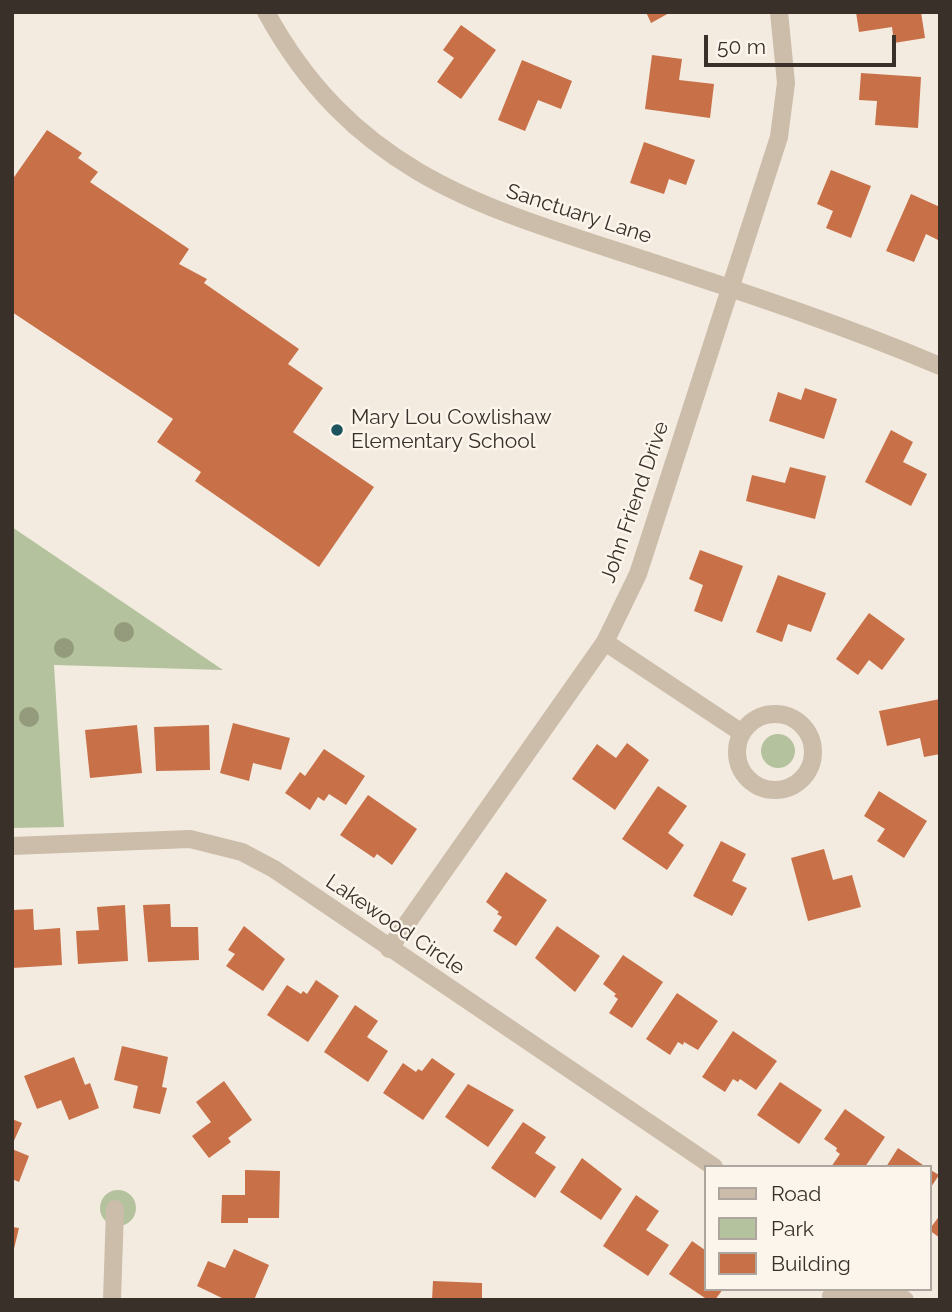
<!DOCTYPE html>
<html>
<head>
<meta charset="utf-8">
<style>
  body { margin:0 }
  #map { position:relative; width:952px; height:1312px; overflow:hidden; background:#f3ebdf; font-family:Raleway,sans-serif }
  canvas { display:block }
  .frame { position:absolute; inset:0; border:14px solid #3a302a; pointer-events:none }
  .legend { position:absolute; left:704px; top:1165px; width:228px; height:126px; box-sizing:border-box; background:#fbf5ec; border:2px solid #aea69e; margin:0; padding:9px 12px; list-style:none; font-size:21px; color:#3a302a }
  .legend li { display:flex; align-items:center; gap:14px; height:35px }
  .legend b { width:35px; border:2px solid #aea69e }
  .scale { position:absolute; left:704px; top:35px; width:192px; height:32px; box-sizing:border-box; border:4px solid #3a302a; border-top:0; padding-left:9px; font-size:21px; line-height:24px; white-space:nowrap; color:#3a302a; -webkit-text-stroke:5px #fbf5ec; paint-order:stroke }
</style>
</head>
<body>
<div id="map">
<canvas width="952" height="1312"></canvas>
<div class="frame"></div>
<ul class="legend">
<li><b style="height:9px;background:#ccbcaa"></b>Road</li>
<li><b style="height:19px;background:#b4c39e"></b>Park</li>
<li><b style="height:19px;background:#c87048"></b>Building</li>
</ul>
<div class="scale">50 m</div>
</div>
<script>
const g = document.querySelector('canvas').getContext('2d');
g.lineJoin = 'round';
function paint(path, color) { g.fillStyle = color; g.fill(path, 'evenodd'); }
function strokePath(path, color, width, dash) { g.strokeStyle = color; g.lineWidth = width; g.lineCap = dash ? 'butt' : 'round'; g.setLineDash(dash || []); g.stroke(path); }
function drawText(font, color, halo, rows, align = 'center') {
  g.font = font + ' Raleway,sans-serif'; g.lineWidth = 5; g.setLineDash([]); g.textBaseline = 'middle'; g.strokeStyle = halo; g.fillStyle = color; for (const [text, x, y, turn = 0] of rows) {
    g.save(); g.translate(x, y); g.rotate((+turn || 0) * Math.PI / 180); g.textAlign = isNaN(turn) ? turn : align; if (halo) g.strokeText(text, 0, 0); g.fillText(text, 0, 0); g.restore();
  }
}
paint(new Path2D(`
  M12 527 223 670 54 665 64 827 12 828Z
  M761 751a17 17 0 1 1 34 0a17 17 0 1 1-34 0Z
  M100 1208a18 18 0 1 1 36 0a18 18 0 1 1-36 0Z`), '#b4c39e');
paint(new Path2D(`
  M646 12H671L651 23Z
  M856 12H921L925 38 894 43 892 27 859 32Z
  M461 25 496 50 461 99 437 82 454 58 443 50Z
  M652 55 682 59 679 80 714 84 710 118 645 109Z
  M522 60 572 81 561 109 538 100 525 131 498 120Z
  M861 73 921 77 918 128 875 125 877 101 859 100Z
  M47 130 82 153 78 158 98 172 90 182 189 249 179 264 207 279 204 283 299 349 288 364 323 388 293 432 374 487 319 567 195 481 201 472 157 442 173 419 12 312V180Z
  M644 142 695 160 686 185 669 179 664 194 630 183Z
  M831 170 871 186 851 238 826 228 833 211 817 204Z
  M911 194 940 207 938 240 926 234 914 262 886 251Z
  M805 388 837 399 824 439 769 421 778 392 801 400Z
  M891 430 913 442 903 462 927 474 911 506 865 482Z
  M790 467 826 476 815 519 746 501 752 475 785 483Z
  M700 550 743 566 722 622 694 611 703 585 689 579Z
  M778 575 826 593 811 632 788 624 782 642 756 632Z
  M869 613 905 639 882 670 869 660 858 675 836 659Z
  M940 699V754L924 757 920 738 887 746 879 711Z
  M233 723 290 738 281 770 253 763 249 781 220 773Z
  M137 725 142 773 90 778 85 730Z
  M209 725 210 770 156 771 154 727Z
  M627 743 649 760 615 810 572 779 597 744 616 758Z
  M324 749 365 776 346 805 329 794 324 801 318 797 310 810 285 793 300 772 305 776Z
  M658 786 687 806 668 833 684 845 667 870 622 839Z
  M879 791 927 821 904 858 877 841 885 829 864 816Z
  M368 795 417 829 392 865 377 854 374 858 340 835Z
  M721 841 746 854 732 881 747 888 732 916 693 896Z
  M824 849 833 880 852 875 861 907 808 921 791 858Z
  M506 872 547 900 516 946 493 931 502 917 497 914 499 912 486 902Z
  M170 904 171 927H198L199 960 148 962 143 905Z
  M125 905 128 961 78 964 76 931 99 930 97 907Z
  M33 909 34 930 60 928 62 965 12 968V910Z
  M244 926 285 959 263 991 226 966 235 954 228 950Z
  M557 926 600 956 575 992 535 958Z
  M623 955 663 982 632 1028 609 1013 618 999 614 996 616 994 603 984Z
  M316 980 339 996 308 1042 267 1015 287 985 301 994 303 991 307 994Z
  M677 993 718 1021 698 1050 684 1042 683 1045 678 1042 670 1055 646 1039Z
  M355 1005 378 1021 367 1037 388 1051 368 1082 324 1052Z
  M733 1031 777 1061 756 1090 740 1079 738 1082 733 1079 725 1092 702 1077Z
  M122 1046 168 1057 162 1087 167 1088 160 1114 133 1108 138 1086 114 1080Z
  M74 1057 85 1085 90 1083 99 1108 69 1120 61 1100 37 1109 24 1076Z
  M432 1058 455 1074 423 1120 383 1093 403 1063 416 1072 418 1069 422 1071Z
  M224 1081 252 1120 228 1138 231 1142 209 1158 192 1136 211 1122 196 1102Z
  M780 1082 822 1110 799 1144 757 1115Z
  M468 1084 514 1110 488 1147 445 1117Z
  M845 1109 885 1137 865 1167H831L840 1154 836 1151 837 1148 824 1139Z
  M12 1119 22 1123 12 1145Z
  M523 1122 546 1137 535 1153 556 1167 535 1198 491 1168Z
  M898 1148 926 1167H886Z
  M12 1149 29 1156 19 1182 12 1179Z
  M582 1158 622 1189 601 1220 560 1192Z
  M929 1169 939 1175 929 1190Z
  M245 1170 280 1171 279 1218H248V1223H221L222 1195H245Z
  M636 1195 659 1211 646 1230 669 1245 648 1276 603 1246Z
  M940 1215V1238L929 1230Z
  M12 1227 19 1228 13 1253H12Z
  M692 1241 705 1250V1289H723L715 1300H708L669 1274Z
  M234 1249 269 1265 254 1300H226L197 1286 208 1261 225 1268Z
  M433 1281 482 1283V1300H432Z`), '#c87048');
strokePath(new Path2D(`
  M266 12C358 180 493 210 660 265 755 296 848 327 940 366
  M605 642 742 733
  M737 752a38 38 0 1 1 76 0a38 38 0 1 1-76 0Z
  M12 846 190 839 242 852 274 869 714 1167
  M389 949 605 642 638 574 779 137 786 83 779 12
  M888 1289 905 1300
  M831 1296 886 1289
  M112 1300 115 1209`), '#ccbcaa', 18);
g.fillStyle = '#949b7d';
for (const [x, y] of [
  [124,632],
  [64,648],
  [29,717]
]) { g.beginPath(); g.arc(x, y, 10, 0, 2 * Math.PI); g.fill(); }
for (const [x, y, r, color] of [
  [337,430,7,"#1e545d"]
]) { const dot = new Path2D(); dot.arc(x, y, r, 0, 2 * Math.PI); g.fillStyle = color; g.fill(dot); strokePath(dot, '#fbf5ec', 2.5); }
drawText('21px', '#3a302a', '#fbf5ec', [
  ["Sanctuary Lane",579,214,18],
  ["John Friend Drive",635,502,-71],
  ["Lakewood Circle",395,925,34]
]);
drawText('21px', '#3a302a', '#fbf5ec', [
  ["Mary Lou Cowlishaw",351,418],
  ["Elementary School",351,442]
], 'left');
</script>
</body>
</html>
